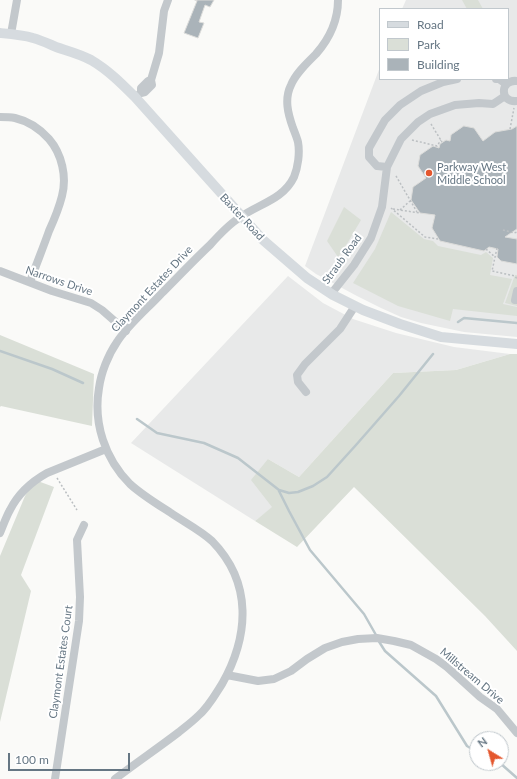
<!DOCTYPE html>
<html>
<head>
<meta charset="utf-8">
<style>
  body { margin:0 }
  #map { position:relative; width:517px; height:779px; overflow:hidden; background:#fafaf8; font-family:Lato,sans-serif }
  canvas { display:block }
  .legend { position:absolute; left:379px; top:8px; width:130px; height:72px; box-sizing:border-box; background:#fff; border:1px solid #c1c8cd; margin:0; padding:5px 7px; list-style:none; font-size:12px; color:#657683 }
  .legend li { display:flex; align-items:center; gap:8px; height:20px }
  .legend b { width:20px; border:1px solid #c1c8cd }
  .north { position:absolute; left:469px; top:731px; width:40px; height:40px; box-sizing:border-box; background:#fff; border:1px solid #c1c8cd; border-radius:50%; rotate:323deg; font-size:11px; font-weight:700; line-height:16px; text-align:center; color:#657683 }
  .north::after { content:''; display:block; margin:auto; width:14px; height:18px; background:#e4572e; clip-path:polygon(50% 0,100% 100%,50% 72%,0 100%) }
  .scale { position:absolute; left:8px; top:753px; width:122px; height:18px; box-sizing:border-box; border:2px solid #657683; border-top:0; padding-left:5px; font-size:12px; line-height:14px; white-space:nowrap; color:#657683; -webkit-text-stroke:3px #fff; paint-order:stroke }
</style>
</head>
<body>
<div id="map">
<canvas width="517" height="779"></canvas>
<ul class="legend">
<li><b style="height:5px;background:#d6dbdf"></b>Road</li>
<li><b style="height:11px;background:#dadfd7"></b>Park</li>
<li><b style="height:11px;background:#aab3b9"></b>Building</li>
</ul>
<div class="north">N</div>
<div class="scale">100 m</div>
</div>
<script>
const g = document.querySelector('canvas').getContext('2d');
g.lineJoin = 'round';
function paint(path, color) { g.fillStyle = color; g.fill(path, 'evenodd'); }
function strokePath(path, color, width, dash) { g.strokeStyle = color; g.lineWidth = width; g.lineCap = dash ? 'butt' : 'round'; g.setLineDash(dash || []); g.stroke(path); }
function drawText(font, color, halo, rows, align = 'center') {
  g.font = font + ' Lato,sans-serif'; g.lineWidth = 4; g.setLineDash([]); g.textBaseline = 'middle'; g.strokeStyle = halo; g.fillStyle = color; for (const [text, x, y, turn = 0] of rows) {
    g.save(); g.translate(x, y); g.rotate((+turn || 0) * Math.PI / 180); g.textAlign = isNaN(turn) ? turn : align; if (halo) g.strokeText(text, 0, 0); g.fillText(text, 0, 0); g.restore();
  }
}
paint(new Path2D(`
  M406 0H517V337L464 332 421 323 401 317 381 308 357 296 316 274 305 266 380 67V79H508V9H402Z
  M288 276 323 303 353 319 396 333 454 347 510 354 456 370 393 373 299 477 268 459 273 507 255 521 131 443Z`), '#e8e9e9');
paint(new Path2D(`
  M462 0H478L483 9H467Z
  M344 207 361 220 348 242 338 257 327 241Z
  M391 212 424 239 433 241 438 246 481 255 486 252 493 258 490 275 512 279 503 304 517 307V316L453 309 450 321 398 306 353 283 375 249Z
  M515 275H517V306L505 303Z
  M0 335 94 374 92 426 1 406 0 407Z
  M510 354H517V651L485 616 354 487 297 547 255 521 272 507 251 480 268 459 299 477 393 373 456 370Z
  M35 480 54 487 21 575 31 591 0 722V556L25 496Z`), '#dadfd7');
strokePath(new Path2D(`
  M458 322 464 318 517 323
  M0 351 52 369 83 383
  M137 419 157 433 204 443 238 458 279 490 289 493 298 492 313 486 327 477 356 445 399 396 433 354
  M279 491 289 511 310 550 364 614 376 635
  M378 640 385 651 436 696 467 746 477 752
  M500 763 517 778`), '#bbc7cb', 2.5);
const building = new Path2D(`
  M195 0H214L210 7 205 5 199 22 204 23 198 38 184 33 197 1Z
  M464 126 474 128 483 141 495 132 512 129 517 126V229L505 237 517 239V264L501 261 497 257 498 249 489 247 484 251 440 241 432 228 435 215 420 213 411 200 413 187 426 178 418 166 420 155 433 146 439 148 440 144 446 140 450 141 451 135Z`);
paint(building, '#aab3b9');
strokePath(building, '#dcdcda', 1);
strokePath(new Path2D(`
  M431 124 442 142
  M510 129 514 108
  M412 140 437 146 441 140
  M396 176 417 212
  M391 208 425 237 438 239
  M393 209 420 213
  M400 210 410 201
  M503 230 514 233 517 232
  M497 248 492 271 515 276 517 279
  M486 249 495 257
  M57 478 77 510`), '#bbbfc2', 1.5, [2, 2]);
strokePath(new Path2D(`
  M11 34 17 0
  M457 79 443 82 421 91 400 105 385 120 369 148V157L377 166 387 167 401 139 418 122 430 114 455 105 479 103 493 104 505 96
  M496 79H499L506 84
  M517 81C500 79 499 103 517 101
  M141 93V88L148 81 151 80
  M135 97 141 93 145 92 152 85 151 80 159 53 164 11 168 0
  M0 117C5 117 10 117 15 118 28 121 40 129 49 139 62 154 67 177 62 196 59 208 54 220 49 231 43 248 36 265 30 282
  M0 271 52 291 91 303 102 310 126 331
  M517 291 515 300H517
  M331 294 354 265 371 238 382 207 387 167
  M306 392 298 382 297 375 305 364 340 329 355 306
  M0 533C3 526 6 517 10 510 18 494 31 482 47 473L106 449
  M227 675 258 681 274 679 291 671 307 659 325 648 342 642 358 639 377 638 394 641 411 645 436 659 447 667 480 697 497 709 517 733
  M55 779 79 621 80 597 77 540 84 525
  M115 779C136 763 158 748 179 732 185 727 192 722 198 716 208 708 215 695 222 684 249 636 253 583 212 541 200 530 184 522 171 513 157 504 142 495 130 484 105 459 93 423 99 388 101 373 108 355 117 342 127 326 147 309 161 294 177 278 193 261 210 245 219 235 228 225 239 218 258 204 283 200 294 177 298 167 300 153 298 142 297 138 295 133 293 128 288 114 284 99 291 85 296 73 307 63 316 54 330 38 338 21 338 0`), '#c3c8cc', 8);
strokePath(new Path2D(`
  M0 33C11 34 23 35 33 38 41 40 49 44 56 47 68 51 80 54 91 60 108 70 121 83 135 97L263 240 307 278 333 295 363 310 400 324 441 337 517 344`), '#d6dbdf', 10);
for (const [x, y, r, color] of [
  [429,173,4,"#e4572e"]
]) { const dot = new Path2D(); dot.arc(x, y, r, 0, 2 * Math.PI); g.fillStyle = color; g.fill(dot); strokePath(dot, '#fff', 1.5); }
drawText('11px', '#657683', '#fff', [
  ["Parkway West",437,167],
  ["Middle School",437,180]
], 'left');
drawText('11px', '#657683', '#fff', [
  ["Baxter Road",242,217,47],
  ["Straub Road",342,259,-54],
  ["Narrows Drive",59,281,19],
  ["Claymont Estates Drive",152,289,-47],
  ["Claymont Estates Court",61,662,-82],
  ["Millstream Drive",472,676,40]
]);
</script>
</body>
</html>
